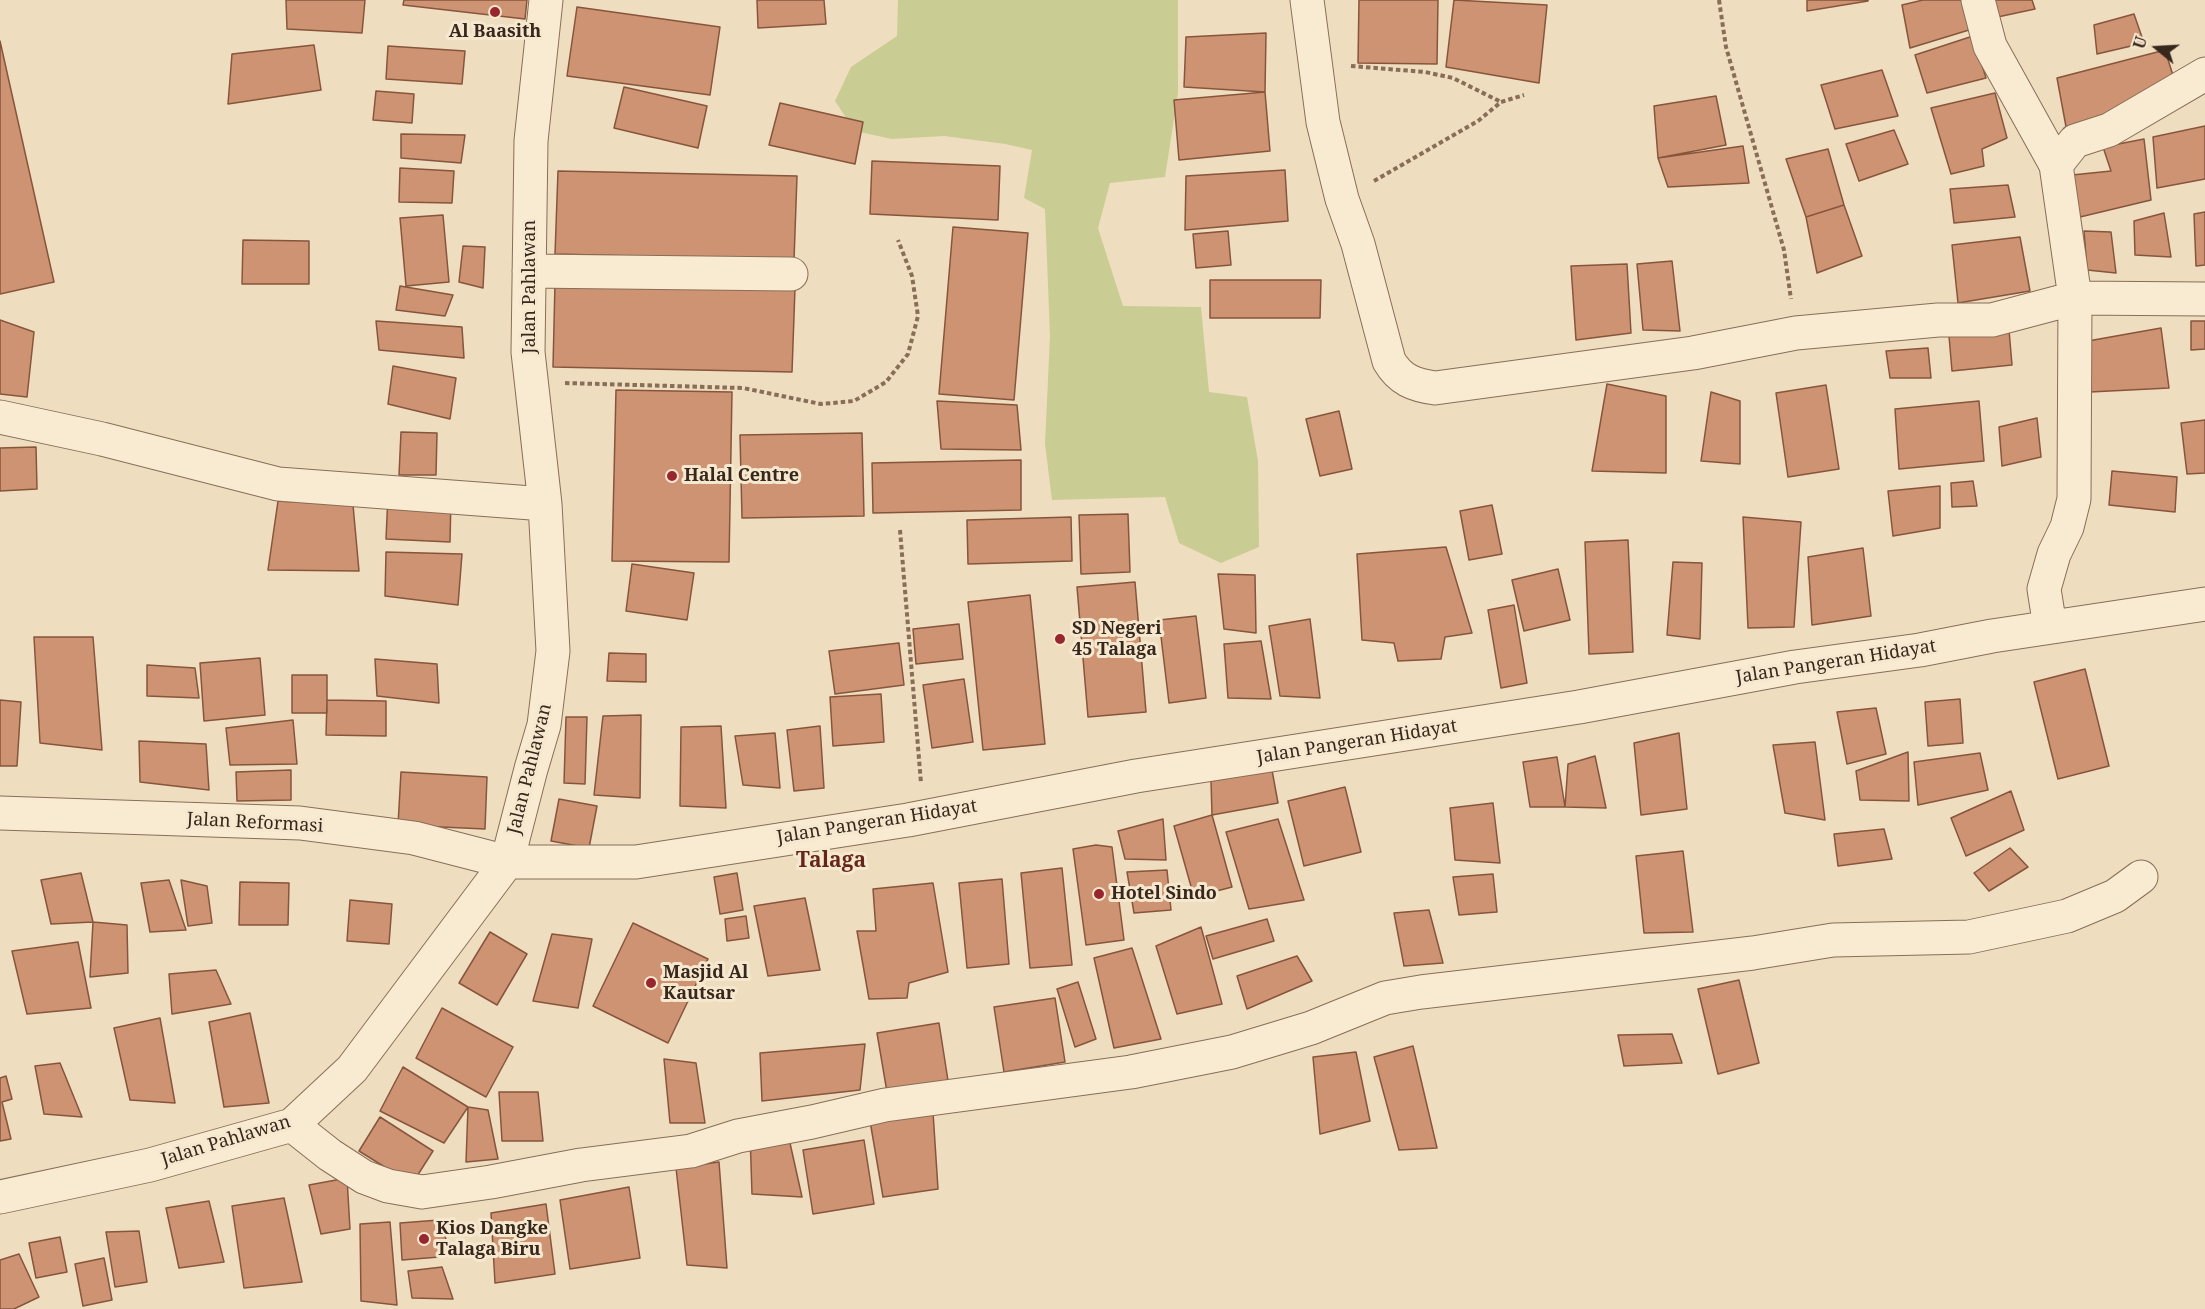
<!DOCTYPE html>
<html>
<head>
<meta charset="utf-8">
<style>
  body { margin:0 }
  #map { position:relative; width:2205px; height:1309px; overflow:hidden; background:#efddbf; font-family:"Noto Serif",serif }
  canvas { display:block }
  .north { position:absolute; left:2127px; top:18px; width:60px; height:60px; -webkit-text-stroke:4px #f6e8ce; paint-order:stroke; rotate:288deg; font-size:16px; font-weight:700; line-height:24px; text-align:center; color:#37271c }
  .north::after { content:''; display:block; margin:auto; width:21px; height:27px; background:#37271c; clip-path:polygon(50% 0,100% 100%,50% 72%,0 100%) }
</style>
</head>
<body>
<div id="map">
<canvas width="2205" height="1309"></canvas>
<div class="north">U</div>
</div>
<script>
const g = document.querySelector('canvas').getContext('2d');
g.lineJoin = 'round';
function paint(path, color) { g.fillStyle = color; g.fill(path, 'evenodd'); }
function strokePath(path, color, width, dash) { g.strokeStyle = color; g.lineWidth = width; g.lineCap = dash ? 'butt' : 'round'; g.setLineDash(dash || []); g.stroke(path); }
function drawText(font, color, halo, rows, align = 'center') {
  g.font = font + ' "Noto Serif",serif'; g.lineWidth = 6; g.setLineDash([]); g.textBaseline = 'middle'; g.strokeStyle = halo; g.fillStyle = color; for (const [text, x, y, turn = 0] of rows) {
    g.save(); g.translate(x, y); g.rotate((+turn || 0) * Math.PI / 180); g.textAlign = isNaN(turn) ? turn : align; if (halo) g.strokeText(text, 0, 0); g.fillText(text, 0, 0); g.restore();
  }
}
paint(new Path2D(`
  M898 0H1178V93L1165 177 1110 183 1098 228 1123 306 1201 307 1209 392 1247 397 1258 461 1259 547 1221 563 1179 543 1165 497 1052 500 1045 444 1050 336 1045 209 1024 198 1032 150 1005 144 944 136 892 139 855 131 835 101 851 67 897 36Z`), '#cacd93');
const building = new Path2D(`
  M286 0H365L362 33 287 29Z
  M404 0H527L525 19 403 5Z
  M757 0H824L826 24 758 28Z
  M1359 0H1438L1437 64 1358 63Z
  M1454 0 1547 5 1539 83 1446 67Z
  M1807 0H1868V1L1807 11Z
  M1923 0H1964L1969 30 1910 48 1902 5Z
  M1990 0H2032L2035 9 1993 18Z
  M577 7 720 27 710 95 567 76Z
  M2134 14 2144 43 2097 54 2094 25Z
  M1266 33 1265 92 1184 87 1186 37Z
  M1973 36 1986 78 1927 93 1915 55Z
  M0 41 54 282 0 294Z
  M314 45 321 90 228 104 232 54Z
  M388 46 465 51 462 84 386 79Z
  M2165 50 2176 85 2067 132 2057 78Z
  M1882 70 1898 116 1835 129 1821 85Z
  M624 87 707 106 698 148 614 128Z
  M376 91 414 94 412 123 373 120Z
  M1265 92 1270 151 1179 160 1174 100Z
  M1995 93 2007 138 1982 149 1984 166 1951 174 1931 108Z
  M1716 96 1726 145 1658 158 1654 106Z
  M780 103 863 122 855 164 769 145Z
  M2205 126V179L2157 188 2153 137Z
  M1894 130 1908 164 1859 181 1846 144Z
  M401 134 465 135 461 163 401 158Z
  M2144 139 2151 200 2080 217 2072 175 2111 171 2103 147Z
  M1743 146 1749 183 1668 187 1658 158Z
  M1828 149 1844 205 1806 217 1786 159Z
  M872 161 1000 166 998 220 870 214Z
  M400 168 454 171 452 203 399 202Z
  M1285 170 1288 221 1185 230 1186 176Z
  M558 171 797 176 794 260 555 254Z
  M2008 185 2015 217 1954 223 1950 189Z
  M1844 205 1862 256 1817 273 1806 217Z
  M2205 212V265L2196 266 2194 214Z
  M2164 213 2171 257 2135 255 2134 221Z
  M443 215 449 282 406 286 400 218Z
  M953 227 1028 233 1014 400 939 394Z
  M1228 231 1231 265 1196 268 1193 234Z
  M2084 231 2111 232 2116 273 2087 270Z
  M2020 237 2030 291 1958 303 1952 245Z
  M243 240 309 241V284H242Z
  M463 246 485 247 483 288 459 282Z
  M1672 261 1680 331 1643 330 1637 264Z
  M1627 264 1631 333 1576 340 1571 266Z
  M1210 280H1321L1320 318H1210Z
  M555 283 795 288 792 372 553 367Z
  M400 286 453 295 445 316 396 310Z
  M0 320 34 332 27 397 0 394Z
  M376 321 462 327 464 358 379 350Z
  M2191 321H2205V349L2191 350Z
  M2161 328 2169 388 2090 392 2088 341Z
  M2009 330 2012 365 1952 371 1949 336Z
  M1928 348 1931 378H1890L1886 351Z
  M393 366 456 378 450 419 388 404Z
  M1607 384 1666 396V473L1592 471Z
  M1826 385 1839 469 1788 477 1776 393Z
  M616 390 732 392 729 562 612 561Z
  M1711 392 1740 401V464L1701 461Z
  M937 401 1017 405 1021 450 941 449Z
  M1979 401 1984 461 1899 469 1895 409Z
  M1339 411 1352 469 1320 476 1306 419Z
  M2037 418 2041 457 2002 466 1999 427Z
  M2205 420V473L2187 474 2181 423Z
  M401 432 437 433 436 475H399Z
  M862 433 864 516 742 518 740 435Z
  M36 447 37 489 0 491V448Z
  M1021 460V510L873 513 872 463Z
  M2112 471 2177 477 2175 512 2109 505Z
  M1973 481 1977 506 1952 507 1951 483Z
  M1940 486V528L1893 536 1888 491Z
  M388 495 451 498 450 542 386 539Z
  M278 501 353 505 359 571 268 570Z
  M1492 505 1502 554 1469 560 1460 511Z
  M1128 514 1130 572 1081 574 1079 515Z
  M1071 517 1072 561 968 564 967 520Z
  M1743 517 1801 522 1794 627 1748 628Z
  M1628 540 1633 652 1589 654 1585 542Z
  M1446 547 1472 633 1445 637 1441 659 1398 661 1394 643 1362 640 1357 554Z
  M1863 548 1871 616 1812 625 1808 557Z
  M386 552 462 554 458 605 385 596Z
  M1673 562 1702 563 1700 639 1667 635Z
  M632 564 694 573 687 620 626 611Z
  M1558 569 1570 620 1524 631 1512 580Z
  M1218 574 1255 575 1256 633 1224 629Z
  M1135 582 1146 712 1088 717 1077 587Z
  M1030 595 1045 744 983 750 968 602Z
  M1514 605 1527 683 1501 688 1488 610Z
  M1196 616 1206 698 1169 703 1159 620Z
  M1310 619 1320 698 1280 696 1269 626Z
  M959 624 963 659 916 664 913 629Z
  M34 637H93L102 750 40 743Z
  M1261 641 1271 699 1228 698 1224 644Z
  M899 643 904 685 835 694 829 651Z
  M609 653 646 654V682L607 681Z
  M260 658 265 715 204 721 200 663Z
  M375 659 437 664 439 703 377 696Z
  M147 665 195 668 199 698 147 696Z
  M2085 669 2109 766 2058 779 2034 682Z
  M292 675H327V713H292Z
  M964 679 973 742 932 748 923 685Z
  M881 694 884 742 833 746 830 697Z
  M1960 699 1963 743 1928 746 1925 702Z
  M0 700 21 702 17 766H0Z
  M327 700 386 701V736L326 735Z
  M1876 708 1886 754 1847 764 1837 712Z
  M641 715 640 798 594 795 603 716Z
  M566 717H587L585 784 564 783Z
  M293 720 297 764 230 765 226 728Z
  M721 726 726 808 680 806 681 727Z
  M820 726 824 788 794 791 787 730Z
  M775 733 780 788 743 785 735 736Z
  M1679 733 1687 809 1641 815 1634 743Z
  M139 741 206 744 209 790 140 782Z
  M1815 742 1825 820 1785 813 1773 745Z
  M1908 752 1909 801 1860 800 1856 771Z
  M1980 753 1988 790 1918 805 1914 762Z
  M1595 756 1606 808 1565 807 1568 764Z
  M1557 757 1565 807H1530L1523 762Z
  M291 770V800L237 801 236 772Z
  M1272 770 1278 803 1212 815 1211 781Z
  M401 772 487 777 485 829 398 825Z
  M1345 787 1361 852 1304 866 1288 801Z
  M2011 791 2024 830 1966 856 1951 818Z
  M559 799 597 806 589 848 551 841Z
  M1493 803 1500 863 1455 860 1450 808Z
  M1212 815 1232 887 1194 897 1174 826Z
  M1163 819 1166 860 1125 859 1118 831Z
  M1278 819 1304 900 1249 909 1226 832Z
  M1884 829 1892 859 1838 866 1834 834Z
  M1096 845 1112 847 1124 940 1086 945 1073 849Z
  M2010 848 2028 867 1989 891 1974 873Z
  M1683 851 1693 932 1644 933 1636 856Z
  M1062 868 1072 965 1030 968 1021 873Z
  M1167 870 1171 910 1134 913 1127 872Z
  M81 873 93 922 51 924 41 880Z
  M737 873 743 910 720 914 714 877Z
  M1493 874 1497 912 1459 915 1453 877Z
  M1002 879 1009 964 967 968 959 883Z
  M169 880 186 930 150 932 141 883Z
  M181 880 207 886 212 923 188 926Z
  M240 882 289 883 288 925H239Z
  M933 883 948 972 909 983 907 998 869 999 857 931H876L873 889Z
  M805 898 820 970 768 976 754 906Z
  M350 900 392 904 389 944 347 941Z
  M1429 910 1443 963 1404 966 1394 913Z
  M746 916 749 938 727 941 725 919Z
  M1267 919 1274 941 1213 959 1206 936Z
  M93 922 127 925 128 973 90 977Z
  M633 923 708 959 668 1043 593 1006Z
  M1201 927 1222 1004 1177 1014 1156 946Z
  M490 932 527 954 497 1005 459 983Z
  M552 934 592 939 578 1008 533 1001Z
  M78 942 91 1008 27 1014 12 951Z
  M1132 948 1161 1039 1114 1048 1094 958Z
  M1297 956 1312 981 1247 1009 1237 976Z
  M216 970 231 1004 172 1014 169 974Z
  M1739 980 1759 1063 1718 1074 1698 989Z
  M1078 982 1096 1039 1075 1047 1057 989Z
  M1055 998 1065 1062 1004 1072 994 1007Z
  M442 1008 513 1047 486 1097 416 1058Z
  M250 1013 269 1103 224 1107 209 1022Z
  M160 1018 175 1103 130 1100 114 1028Z
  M939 1023 949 1087 888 1098 877 1033Z
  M1672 1034 1682 1063 1624 1066 1618 1035Z
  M865 1044 860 1090 762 1101 760 1053Z
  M1413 1046 1437 1148 1399 1150 1374 1057Z
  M1356 1052 1370 1121 1320 1134 1313 1057Z
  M664 1059 696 1063 705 1123H670Z
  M60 1063 82 1117 44 1114 35 1066Z
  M403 1067 468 1107 444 1143 380 1111Z
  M6 1076 12 1099 2 1102 11 1139 0 1141V1078Z
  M499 1092H538L543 1141H502Z
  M468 1107 488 1110 498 1159 466 1162Z
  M933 1112 938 1189 883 1197 870 1121Z
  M380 1117 433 1151 412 1184 359 1151Z
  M750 1134H788L802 1197 752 1194Z
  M864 1140 874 1204 813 1214 803 1150Z
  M719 1162 727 1268 687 1265 676 1168Z
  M347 1178 350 1229 321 1234 309 1185Z
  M629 1187 640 1258 570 1269 560 1200Z
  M284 1198 302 1282 244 1288 232 1206Z
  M209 1201 224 1262 179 1268 166 1208Z
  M546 1204 555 1274 495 1283 491 1213Z
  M439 1220 452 1256 402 1260 400 1223Z
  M390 1222 397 1305 361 1301 360 1224Z
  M139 1231 147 1282 115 1287 106 1232Z
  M60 1237 67 1272 36 1278 29 1243Z
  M19 1254 39 1297 14 1309H0V1260Z
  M104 1258 112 1300 83 1306 75 1264Z
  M442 1267 453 1299 412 1298 408 1271Z`);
paint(building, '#ce9373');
strokePath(building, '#87553c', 1.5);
const street = new Path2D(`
  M1307 0 1323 122 1342 199 1358 244 1389 361C1400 380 1414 385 1435 388L1693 353 1796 333 1938 320H1992L2075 298 2205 299
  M1978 0 1990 46 2056 165 2075 298 2074 499 2067 527 2054 554 2044 589 2050 627
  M2056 165 2075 141 2109 130 2205 74
  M529 271 791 274
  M0 417 102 439 278 484 545 504
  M0 813 300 823 414 838 507 862H636L908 820 1136 776 1579 707 1795 667 1920 650 1992 636 2205 604
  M292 1125 330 1155 364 1177 388 1186 422 1192 491 1182 581 1165 691 1151 738 1136 812 1122 885 1105 1131 1072 1232 1052 1311 1028 1385 998 1421 992 1753 953 1833 940 1969 937 2067 916 2115 896 2141 877
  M0 1197 150 1165 292 1125 352 1069 507 862 531 769 544 725 553 651 545 504 528 352 531 141 546 0`);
strokePath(street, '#886e57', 35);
strokePath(new Path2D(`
  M1719 0 1726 47 1784 250 1791 299
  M1351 66 1425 72 1453 78 1501 102
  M1374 181 1478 121 1501 102 1524 95
  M565 383 743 388 821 404 854 401 886 382 908 354 918 316 912 276 898 240
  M900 530 921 783`), '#886e57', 4, [4.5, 3]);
strokePath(street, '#f9ebd2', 33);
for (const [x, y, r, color] of [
  [495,12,6,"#98262e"],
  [672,476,6,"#98262e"],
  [1060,639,6,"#98262e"],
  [1099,894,6,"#98262e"],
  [651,983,6,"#98262e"],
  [424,1239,6,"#98262e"]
]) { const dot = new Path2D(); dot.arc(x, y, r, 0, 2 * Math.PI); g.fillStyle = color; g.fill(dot); strokePath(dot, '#f6e8ce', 2); }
drawText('bold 18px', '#37271c', '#f6e8ce', [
  ["Al Baasith",495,32,"center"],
  ["Halal Centre",684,476],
  ["SD Negeri",1072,629],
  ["45 Talaga",1072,650],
  ["Hotel Sindo",1111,894],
  ["Masjid Al",663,973],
  ["Kautsar",663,994],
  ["Kios Dangke",436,1229],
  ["Talaga Biru",436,1250]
], 'left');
drawText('18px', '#37271c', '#f6e8ce', [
  ["Jalan Pahlawan",530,287,-90],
  ["Jalan Pangeran Hidayat",1836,662,-9],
  ["Jalan Pangeran Hidayat",1357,742,-9],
  ["Jalan Pahlawan",530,769,-76],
  ["Jalan Pangeran Hidayat",877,822,-9],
  ["Jalan Reformasi",255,823,3],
  ["Jalan Pahlawan",226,1141,-17]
]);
drawText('bold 21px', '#64251a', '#f6e8ce', [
  ["Talaga",831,861]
]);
</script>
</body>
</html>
